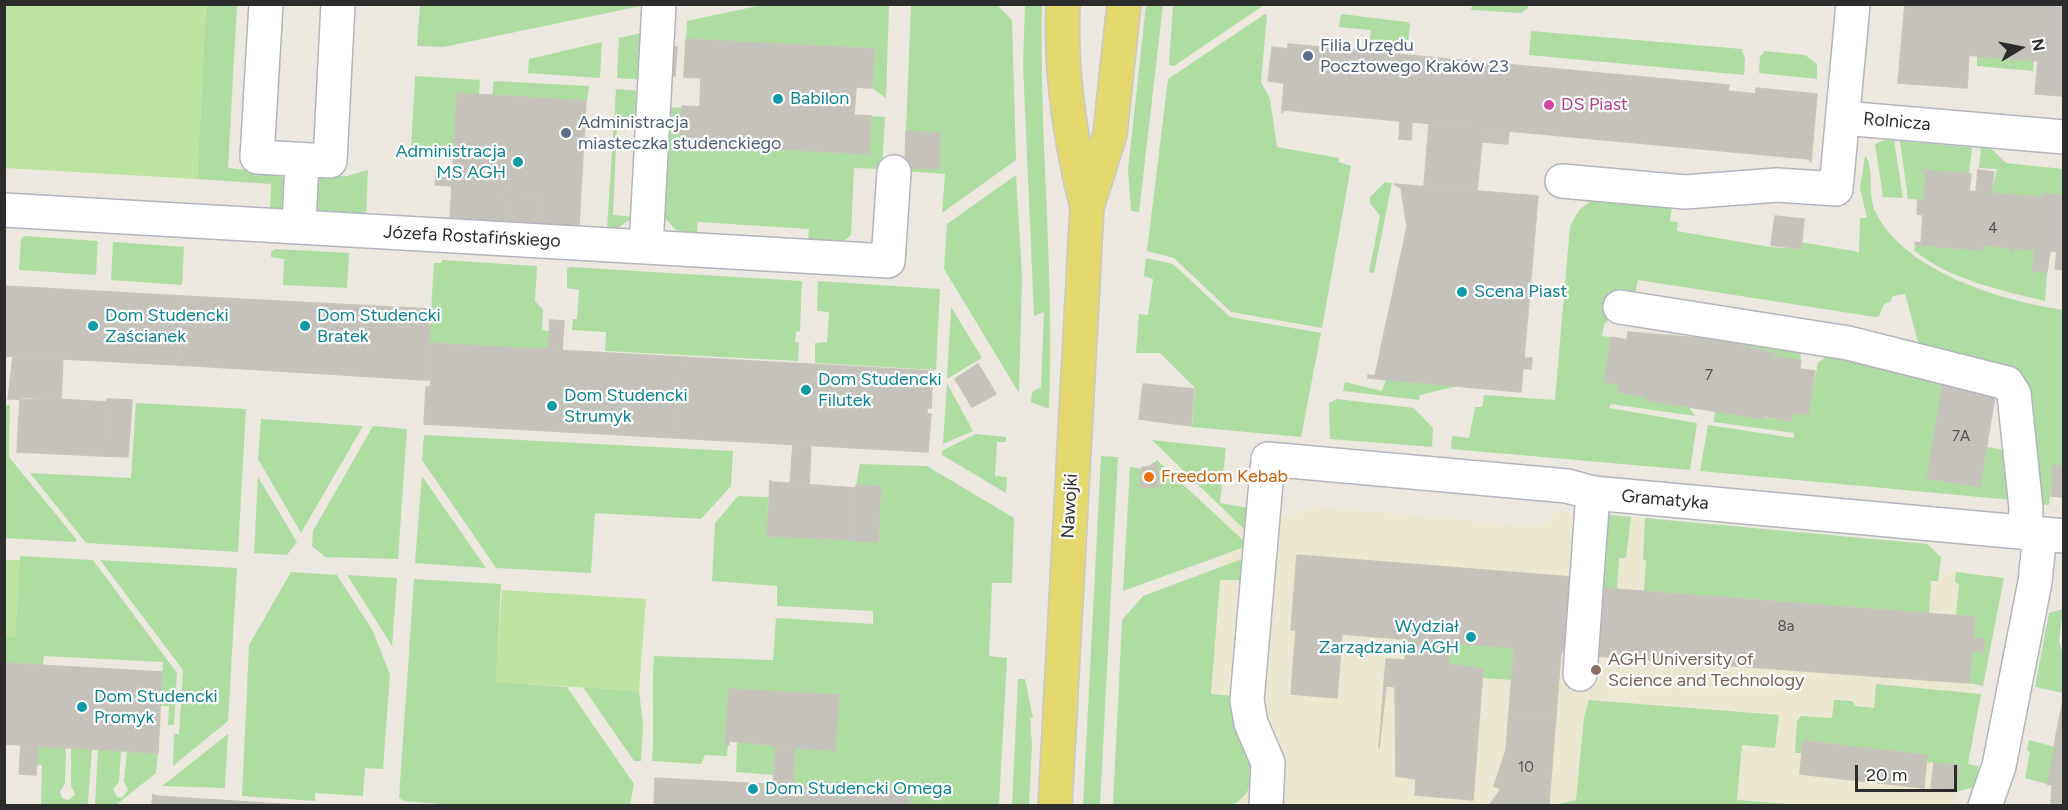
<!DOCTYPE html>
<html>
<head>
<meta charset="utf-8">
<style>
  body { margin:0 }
  #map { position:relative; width:2068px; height:810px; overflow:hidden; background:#ece8e0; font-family:Figtree,sans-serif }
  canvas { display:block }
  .frame { position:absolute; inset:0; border:6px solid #2c2c2c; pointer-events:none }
  .north { position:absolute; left:1990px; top:18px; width:60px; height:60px; -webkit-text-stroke:4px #fff; paint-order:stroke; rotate:80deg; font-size:16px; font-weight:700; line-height:24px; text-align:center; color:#2c2c2c }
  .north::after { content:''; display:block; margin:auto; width:21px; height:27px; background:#2c2c2c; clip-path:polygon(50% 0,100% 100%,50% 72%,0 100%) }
  .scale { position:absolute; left:1855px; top:765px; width:102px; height:27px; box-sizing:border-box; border:3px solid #2c2c2c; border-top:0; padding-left:8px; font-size:18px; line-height:21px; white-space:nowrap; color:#2c2c2c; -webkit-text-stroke:4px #fff; paint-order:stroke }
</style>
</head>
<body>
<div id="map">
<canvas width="2068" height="810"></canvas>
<div class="frame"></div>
<div class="north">N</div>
<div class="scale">20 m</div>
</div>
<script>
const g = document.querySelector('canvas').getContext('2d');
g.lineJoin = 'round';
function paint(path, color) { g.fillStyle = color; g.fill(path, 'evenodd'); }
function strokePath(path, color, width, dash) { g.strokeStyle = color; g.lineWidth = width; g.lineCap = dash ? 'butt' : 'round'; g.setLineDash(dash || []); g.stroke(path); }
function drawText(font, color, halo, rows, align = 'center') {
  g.font = font + ' Figtree,sans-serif'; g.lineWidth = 4.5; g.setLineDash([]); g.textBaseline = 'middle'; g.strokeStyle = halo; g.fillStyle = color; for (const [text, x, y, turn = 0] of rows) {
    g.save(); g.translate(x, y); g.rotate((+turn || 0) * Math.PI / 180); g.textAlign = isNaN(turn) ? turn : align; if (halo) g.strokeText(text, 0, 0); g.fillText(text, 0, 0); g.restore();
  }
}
paint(new Path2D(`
  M1223 504 1297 516 1307 506 1541 527 1559 511 1927 544 1941 557 1940 570 2004 578 1983 651 1954 805 1187 806 1220 695 1211 694Z`), '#ece7d1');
paint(new Path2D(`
  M206 5H237L228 168 279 173 288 186V202L279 210H270L271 184 197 179Z
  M420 5H646L443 47 417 46Z
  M762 5H889L886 98 872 88 874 49 686 39 687 21Z
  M911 5H997L1012 20 1016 160 942 213 945 174 904 171 905 168 939 169 940 134 906 131Z
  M1025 5H1042C1039 140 1055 274 1049 409L1031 402 1032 392 1041 387 1044 312 1034 316 1023 64Z
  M1146 5H1163L1139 212 1131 211 1128 170Z
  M1173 5V4L1264 5 1174 66 1169 65Z
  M1472 5H1528V8L1521 13 1471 10Z
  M1265 14 1267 15 1261 82 1270 99 1277 147 1339 158V162L1351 166 1322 328 1231 312 1174 258 1147 251 1168 79Z
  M1341 14 1407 22 1410 24 1408 44 1370 41 1371 30 1339 27Z
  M649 31 645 80 617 78 619 38Z
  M1531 31 1742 49 1745 59 1744 75 1529 55Z
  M602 42 600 78 528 73 529 59Z
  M1765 51 1805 55 1817 64V79L1759 73 1760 57Z
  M1977 56 2034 61 2033 71 1977 66Z
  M415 76 480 80 479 95 457 94 454 151 411 149Z
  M494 81 589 86 587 101 492 95Z
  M616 89 643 91 642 115 630 114 629 124H617L613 215 634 217 619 227 607 229Z
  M666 107 682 108 680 144 868 154 871 116 885 117 882 169 854 168 851 235 844 241H808L809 229 698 222 697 234 676 230 664 217Z
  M1885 140H1894L1903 198 1883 197 1875 144Z
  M1900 141 1969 147 1972 148 1969 174 1921 170 1926 172 1924 200 1908 199Z
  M1981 148H1991L2006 163 2063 169V195L2044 193 2043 197 2015 195V189L2014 195 1991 193 1997 169 1979 168Z
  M1865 155C1875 170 1867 196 1876 213 1905 272 2003 301 2063 310V466L2053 465 2049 505 2036 504 2034 409 2024 385 1919 345 1905 294 1893 296 1890 302 1884 304 1879 316 1875 317 1638 280 1634 297 1608 293 1611 318 1604 324 1602 336 1611 337 1604 381 1619 384 1618 392 1646 396V400L1689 407 1695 416 1611 404 1609 408 1697 423 1690 470 1451 449 1452 436 1469 438 1475 407H1482L1484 395 1555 400 1570 226 1579 210 1594 199 1673 200 1670 221 1678 222 1677 231 1770 247 1800 249 1801 242 1859 252 1860 218H1867L1860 188Z
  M368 170 366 216 320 213 314 204 317 180 321 176H347Z
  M1016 175 1022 276 1019 393 944 269 947 224Z
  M1385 182 1392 183 1374 273 1369 272 1380 216 1370 203V197Z
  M24 236 98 241 96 275 19 270 21 239Z
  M113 242 184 247 182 285 111 280Z
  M1916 245 1982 250 1983 245 2010 248V254L2012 248 2034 250 2033 271 2047 272 2045 301C2003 291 1947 279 1914 250Z
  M275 249 349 253 347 288 283 285 284 259 271 257V252Z
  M1146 258 1173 264 1230 317 1321 333 1301 437 1192 427 1195 388 1160 353H1136L1139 314 1148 315 1153 279 1144 276Z
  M442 260 537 266 535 301 543 310 542 330 549 331 548 350 429 343 434 263H441Z
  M570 267 802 281 800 331 796 332 795 342 799 343 798 361 605 351 606 332 572 330 573 319H577L579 290 567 288V269Z
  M818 281 940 289 936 370 815 363V343L827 342 829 312 817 311Z
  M951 307 982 358 947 379Z
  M1722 334 1800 351 1801 361 1773 356V353L1721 341Z
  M1834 351 1943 383 1927 478 1980 487 1987 447 2005 450 2012 500 1700 471 1708 425 1794 438V433L1714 422 1715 411 1791 421 1793 413 1807 415 1818 363Z
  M1386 379 1458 386 1420 395 1419 400 1343 391 1345 382 1382 391Z
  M947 383 973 431 943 444Z
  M1337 399 1414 408 1433 428 1432 447 1330 439 1329 403Z
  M136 403 246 409 238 552 86 543 30 473 131 478Z
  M4 405H10L9 457 77 540 75 542 5 538Z
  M261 419 363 426 301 533 258 459Z
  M373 426 407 429 398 559 325 557 312 546 313 531Z
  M976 434 1006 437V442H997L995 476 1007 477 1006 493 942 455 943 450Z
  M424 435 733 451 731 486 701 519 595 513 591 573 496 568 422 460Z
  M1152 440 1226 448 1220 503 1249 508 1247 532Z
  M1101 456 1118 457 1100 805H1083Z
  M1157 460 1246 543 1245 547 1123 591 1130 467 1142 469 1140 487 1157 488 1158 467 1154 463Z
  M860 464 927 466 1014 518 1012 583H992L989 656 1007 658 999 805H909V792L793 785 794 746 835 750 839 695 729 689 725 745H728L727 756 705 755 701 764 652 761C655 726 651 691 654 656L773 660 776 618 873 624V611L777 606V586L712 581 715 523 738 496 768 497 767 536 878 542 881 486 856 485Z
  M422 476 486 568 415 563Z
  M258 477 297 542 287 555 254 553Z
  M1604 514 1631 517 1626 558H1619L1617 589 1598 588Z
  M1645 518 1927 544 1941 557 1938 581H1931L1929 613 1644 591 1646 560H1643Z
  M20 556 93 560 177 673 174 725H168L169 706H160L163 662 44 656 43 665 5 663 4 637H15Z
  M1245 558 1242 580H1220L1211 694 1233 696C1243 727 1273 785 1232 805L1113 806 1122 620 1143 596Z
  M100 560 237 568 228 721 173 766 174 734H179L183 670Z
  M291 572 337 575 373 631 390 675 383 769 365 768 363 796 315 793V801L242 796 249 645Z
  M1956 572 2004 578 1983 686 1969 683 1972 651H1983L1984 639 1973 638 1974 617 1956 615 1959 584 1955 582Z
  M347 575 397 578 392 646Z
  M414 579 501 584 496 682 567 687 634 784 630 805 465 806 404 801 399 798Z
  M2063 609 2059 642 2063 654V693L2035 687 2049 613Z
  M1450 643 1514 648 1512 680 1483 678V669L1448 664Z
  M1018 679H1025L1033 718H1030L1032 745 1029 805H1012Z
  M1876 684 1981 694 1968 764 1979 766 1975 787 1956 792 1958 765 1926 762 1927 755 1805 741 1803 753H1795L1797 721 1801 716 1832 718 1834 700 1852 701 1855 706 1874 708Z
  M583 687 639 691 643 725 641 761H634Z
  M1589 700 1779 715 1775 748 1742 745 1737 800 1802 805H1554L1576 800 1584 717Z
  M228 734 225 788 162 786Z
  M2029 740 2055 747 2047 784 2025 778 2030 752 2027 750Z
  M737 742 776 744 773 775 736 772Z
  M38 746 66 747 65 783 60 792 62 798 69 800 75 794 71 786V748L92 749 88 803 85 805H41L42 765H36Z
  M98 749 121 751 119 782 113 789 117 797 122 798 128 790 124 781 127 751 158 753 156 773 116 805H97L95 803Z`), '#aedda2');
paint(new Path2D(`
  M4 5H206L197 179 5 168Z
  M4 560H20L15 637H5Z
  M502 590 646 599 639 691 495 682Z`), '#bce39f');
const building = new Path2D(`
  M1905 4H2064V96L2035 94 2038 61 1977 56 1969 55 1967 88 1898 83Z
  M686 39 874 49 872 88 856 87 854 115 871 116 869 154 680 144 682 106 700 107 701 78 684 77Z
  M1288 44 1729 85 1728 91 1756 94V88L1817 94 1811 162 1809 159 1412 122 1411 140 1399 139 1400 121 1284 110 1282 113 1284 83 1268 81 1272 47 1288 49Z
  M667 46 677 47 675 76H666Z
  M457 93 586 101 579 226H542L544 194 499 191V197L507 198 506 224 450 219Z
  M1429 124 1509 131 1508 144 1482 142 1477 191 1424 186Z
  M906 131 940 133 939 169 905 168Z
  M1921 170 1971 174 1969 191 1976 192 1978 170 1994 172 1991 193 2014 195V189L2015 195 2043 197V193L2064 195V270L2055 269 2057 252 2050 251 2047 272 2033 271 2034 250 2012 248 2011 254 2010 248 1983 245 1982 250 1915 245V242L1921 243 1923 215 1917 214 1918 200H1924L1926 172Z
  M436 171 452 172V186L435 185Z
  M1394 184 1538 196 1524 358H1532L1531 369 1523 368 1521 392 1368 378V375L1375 376 1407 227 1401 188Z
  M499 191 544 194 542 226 506 224 507 198 499 197Z
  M1775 216 1804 219 1801 249 1771 245Z
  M4 286 182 296 179 365 4 356Z
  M182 296 431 309 426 380 179 365Z
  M550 320 564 321 562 351 548 350Z
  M1628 332 1711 339 1774 353 1773 356 1801 361 1800 369 1815 371 1808 415 1793 413 1791 421 1763 416V419L1646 400V396L1618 392 1619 384 1604 382 1611 337 1627 340Z
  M429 343 681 357 676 438 424 424 426 387H430L431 380H426Z
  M13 356 63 358 61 400 8 399Z
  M681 357 933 371 931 408H927V414H931L928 452 676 438Z
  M978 364 996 394 972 407 955 379Z
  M1943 383 1996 390 1980 487 1927 478Z
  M1143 384 1194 389 1191 426 1139 419Z
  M20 397 107 402 103 456 17 452Z
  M107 399 132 400 128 457 103 456Z
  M793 445H811L809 484 790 483Z
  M1154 463 1158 467V488L1140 487 1142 467H1149Z
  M2053 465 2064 466V497L2051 496Z
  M770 480 772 482 856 488 853 540 767 536Z
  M856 485 881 486 878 542 853 541Z
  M1297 555 1572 577 1566 652H1561L1556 715 1509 712 1514 648 1342 634 1337 698 1291 694 1296 630H1291Z
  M1601 588 1975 617 1973 638 1984 639V651H1972L1969 683 1596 656Z
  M1407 640 1450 643 1448 664 1483 669 1473 800 1415 795 1416 779 1396 776 1395 687 1386 686 1379 748 1386 659 1405 660Z
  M4 663 162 672 158 753 4 744Z
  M729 689 839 695 835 751 729 741V745H725Z
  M2064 695V749L2054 746Z
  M1509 712 1556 715 1549 804 1554 806H1489L1501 789 1494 786 1506 750Z
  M1803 741 1927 755 1924 788 1800 774Z
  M776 744 794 746 793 785 773 784Z
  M21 745 38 746 36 775 19 774Z
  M2055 747 2064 749V803H2051L2052 785 2047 784Z
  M1934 763 1959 765 1957 790 1931 788Z
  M655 778 910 792 909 806H654Z
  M153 794 156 796 309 806H152Z`);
paint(building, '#c5c2bb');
strokePath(building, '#c7c4b9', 1.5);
const minor = new Path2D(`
  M266 4 257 157 330 161 338 4
  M1843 118 2064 137
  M1562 181 1685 192 1777 185 1836 189 1853 4
  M4 210 888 261 894 172
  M299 226 302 160
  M646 247 659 4
  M1620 307 1848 343 2007 383 2014 394 2026 508 2025 532
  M1580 674 1593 493
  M1266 806 1268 763 1251 723 1247 700 1268 459 1567 486 1593 493 2064 536
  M1985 806 1999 766 2035 582 2040 534`);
const major = new Path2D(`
  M1063 4C1060 73 1070 140 1087 207
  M1055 806 1087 207 1110 134 1124 4`);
strokePath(minor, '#b3b4be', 36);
strokePath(major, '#c8c8c8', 36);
strokePath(minor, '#fff', 33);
strokePath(major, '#e3d86e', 33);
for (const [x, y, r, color] of [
  [1308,56,6,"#5c6f8a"],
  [778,99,6,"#0f9aa8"],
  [1549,105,6,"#d1479c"],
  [566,133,6,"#5c6f8a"],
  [518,162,6,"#0f9aa8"],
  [1462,292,6,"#0f9aa8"],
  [93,326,6,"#0f9aa8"],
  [305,326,6,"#0f9aa8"],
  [806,390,6,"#0f9aa8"],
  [552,406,6,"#0f9aa8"],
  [1149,477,6,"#e8710a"],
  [1471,637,6,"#0f9aa8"],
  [1596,670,6,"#8d6e63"],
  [82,707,6,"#0f9aa8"],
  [753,789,6,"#0f9aa8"]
]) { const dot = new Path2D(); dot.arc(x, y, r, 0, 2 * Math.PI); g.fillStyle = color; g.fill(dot); strokePath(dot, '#fff', 2); }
drawText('15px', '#525250', null, [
  ["4",1993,229],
  ["7",1709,376],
  ["7A",1961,437],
  ["8a",1786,627],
  ["10",1526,768]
]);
drawText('18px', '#4e5e75', '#fff', [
  ["Filia Urzędu",1320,46],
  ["Pocztowego Kraków 23",1320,67],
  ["Administracja",578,123],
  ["miasteczka studenckiego",578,144]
], 'left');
drawText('18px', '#0d838f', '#fff', [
  ["Babilon",790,99],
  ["Administracja",506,152,"right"],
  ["MS AGH",506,173,"right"],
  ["Scena Piast",1474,292],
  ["Dom Studencki",105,316],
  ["Zaścianek",105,337],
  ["Dom Studencki",317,316],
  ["Bratek",317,337],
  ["Dom Studencki",818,380],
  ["Filutek",818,401],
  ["Dom Studencki",564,396],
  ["Strumyk",564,417],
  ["Wydział",1459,627,"right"],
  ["Zarządzania AGH",1459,648,"right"],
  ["Dom Studencki",94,697],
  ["Promyk",94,718],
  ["Dom Studencki Omega",765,789]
], 'left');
drawText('18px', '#b23c85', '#fff', [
  ["DS Piast",1561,105]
], 'left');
drawText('18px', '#2c2c2c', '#fff', [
  ["Rolnicza",1897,122,5],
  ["Józefa Rostafińskiego",472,237,3],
  ["Gramatyka",1665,500,5],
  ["Nawojki",1070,506,-87]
]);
drawText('18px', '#c56008', '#fff', [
  ["Freedom Kebab",1161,477]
], 'left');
drawText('18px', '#785e54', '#fff', [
  ["AGH University of",1608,660],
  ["Science and Technology",1608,681]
], 'left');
</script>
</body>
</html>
